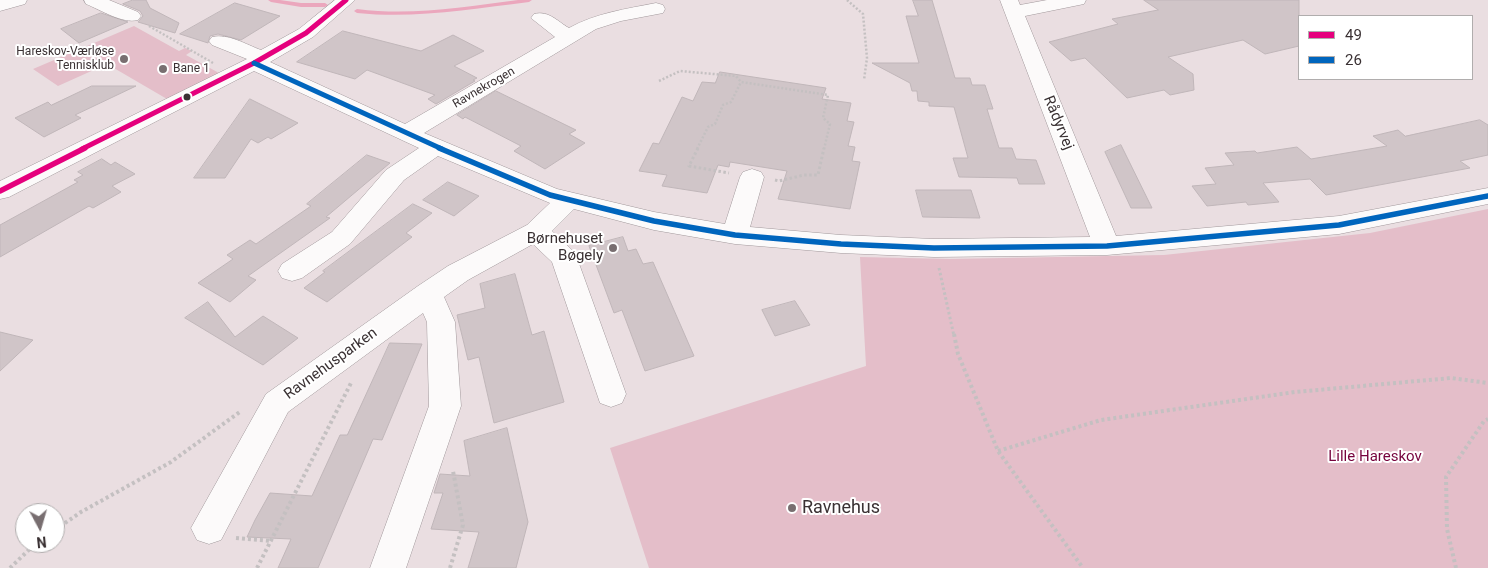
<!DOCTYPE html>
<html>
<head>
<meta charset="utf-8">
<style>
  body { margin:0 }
  #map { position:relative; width:1488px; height:568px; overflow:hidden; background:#eadee1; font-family:Roboto,sans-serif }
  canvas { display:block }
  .legend { position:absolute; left:1298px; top:15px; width:175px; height:65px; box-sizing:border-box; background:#fff; border:1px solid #b0adad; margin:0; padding:6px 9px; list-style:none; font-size:15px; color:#3a3133 }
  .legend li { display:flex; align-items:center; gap:10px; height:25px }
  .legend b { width:25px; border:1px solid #b0adad }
  .north { position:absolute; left:15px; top:503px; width:50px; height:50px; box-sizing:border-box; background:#fff; border:1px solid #b0adad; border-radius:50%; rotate:174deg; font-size:14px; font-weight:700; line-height:20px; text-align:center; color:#3a3133 }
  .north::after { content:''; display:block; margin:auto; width:18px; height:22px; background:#786e70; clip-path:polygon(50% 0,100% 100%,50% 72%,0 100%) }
</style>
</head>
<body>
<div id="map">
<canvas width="1488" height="568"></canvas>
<ul class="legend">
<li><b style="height:6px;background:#e5007d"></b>49</li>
<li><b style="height:6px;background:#0065bd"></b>26</li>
</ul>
<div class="north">N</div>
</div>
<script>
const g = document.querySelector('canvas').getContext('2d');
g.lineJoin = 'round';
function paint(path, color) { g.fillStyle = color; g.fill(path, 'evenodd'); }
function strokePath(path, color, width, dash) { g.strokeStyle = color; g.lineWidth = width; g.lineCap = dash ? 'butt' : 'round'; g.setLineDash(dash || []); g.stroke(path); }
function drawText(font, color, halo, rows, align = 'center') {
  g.font = font + ' Roboto,sans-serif'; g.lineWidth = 4; g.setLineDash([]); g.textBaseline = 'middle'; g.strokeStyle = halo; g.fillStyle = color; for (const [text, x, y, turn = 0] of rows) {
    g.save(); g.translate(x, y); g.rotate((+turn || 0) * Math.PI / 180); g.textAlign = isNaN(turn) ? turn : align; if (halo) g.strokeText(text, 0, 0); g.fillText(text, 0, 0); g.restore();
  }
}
paint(new Path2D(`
  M134 26 179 51 185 48 192 51 186 55 219 73 167 99 107 64 58 86 33 69Z
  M1488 209V568H649L610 448 866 366 860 257 950 259 1164 255 1370 233Z`), '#e4bec9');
paint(new Path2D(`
  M268 0H280L301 3H325L328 5 325 7H301L271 2Z
  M518 0H532L529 2C471 9 415 19 357 13L354 11 357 9C412 16 463 7 518 0Z`), '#eba7bd');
const building = new Path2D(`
  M133 0H146L150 8 179 23 175 33 138 22 143 16 140 11 123 4Z
  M913 0H932L955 78H970L972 85H985L993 109H987L999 148H1012L1016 159 1036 160 1045 184H1019L1017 178 959 177 953 158H968L954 107 929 106V102L918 101 917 91H912L910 83 872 63H919L906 16H918Z
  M1144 0H1299V46L1265 54 1243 40 1168 57 1193 74 1194 90 1170 95 1164 90 1127 98 1085 58 1071 61 1049 42 1118 24 1112 19 1158 10Z
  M235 3 280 16 241 40 218 34 210 36 208 43 180 34Z
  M101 13 128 22 79 43 61 29Z
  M343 31 421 51 453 35 484 51 454 66 477 78 473 80 475 81 436 104 428 99 435 95 367 70 355 79 297 62Z
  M720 72 826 88 822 99 851 103 847 121 854 122 848 146 855 147 852 161 860 162 850 209 778 199 787 171 730 162 729 167 718 165 707 193 662 186 667 175 639 171 653 143 659 144 682 97 693 101 702 82 715 83Z
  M92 86H136L75 115 81 118 44 137 15 118 48 102 51 105Z
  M496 91 576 130 569 134 585 143 545 169 514 151 521 146 465 117 463 119 457 115Z
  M250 99 298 123 271 139 268 137 258 143 251 139 225 178H194Z
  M1480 120 1488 125V155L1460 161 1470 168 1326 195 1310 179 1263 183 1279 202 1248 205 1246 202 1207 206 1192 186 1216 184 1205 168 1234 165 1225 153 1255 151 1257 153 1297 147 1311 159 1387 146 1373 136 1398 130 1405 136Z
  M1121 145 1152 208H1131L1105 152Z
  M367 155 390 163 326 217 330 218 248 276 256 280 230 302 198 283 233 259 227 255 250 240 256 244 311 206 307 204Z
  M102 159 111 165 115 162 135 174 112 186 121 192 93 208 89 206 0 257V225L78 182 74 180 83 175 78 172Z
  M448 182 479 196 454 216 423 200Z
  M916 190H971L980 218 923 217Z
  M413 204 432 213 406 233 412 237 349 285 327 302 304 288 325 272 323 271Z
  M623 237 628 251 636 249 643 264 653 262 694 356 645 371 622 310 614 313 589 246Z
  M515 274 532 335 544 331 564 402 494 423 479 357 468 360 457 315 485 308 480 284Z
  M795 301 810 325 775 336 762 310Z
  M208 302 235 337 263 316 298 338 263 365 185 318Z
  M0 332 33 340 0 371Z
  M390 343 422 344 382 440 373 439 318 568H278L291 539 247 537 255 520 270 493 312 496 340 435H347Z
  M507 428 528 522 516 568H468L479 532 431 529 443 493H434L440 474 470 476 464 441Z`);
paint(building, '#d0c5c8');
strokePath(building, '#c0b6b9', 1);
const minor = new Path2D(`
  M0 0H27L25 4 0 11Z
  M84 0H109L138 12 141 16 138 20C122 24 101 10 86 4Z
  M335 0H355L313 37 270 62 405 124 555 37 531 18 534 14C549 10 558 22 569 28 596 13 626 9 656 3L663 5 665 9 663 13 621 21 596 29 424 133 557 189 654 212 725 224 740 177 743 172 752 169 761 172 764 177 750 227 841 235 934 239 1090 237 1000 0H1018L1020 5 1047 0H1086L1084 4 1025 16 1116 236 1339 216 1488 188V204L1339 234 1107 255 934 257 841 253 735 244 654 230 574 209 552 231 573 251 577 258 626 394 622 403 611 407 600 403 552 262 533 244 468 280 444 297 455 322 461 406 406 568H370L429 406 427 322 423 313 288 412 221 540 209 544 197 540 191 528 266 394 418 286 448 266 527 225 550 203 438 156 404 180 350 244 302 278 292 281 282 278 278 271 282 264 332 232 386 170 419 148 254 71 9 197 0 199V181L247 59 212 45 209 41 212 37C228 33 247 45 261 50L299 29Z`);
strokePath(minor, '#a1989b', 1);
strokePath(new Path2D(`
  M847 0 863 14 867 58 864 80
  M149 26 213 63
  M659 81 680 71 736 76 741 82 828 95 823 118 830 124 824 149
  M697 149 708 127 715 124 723 105 731 102 741 82`), '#c4c0c1', 2.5, [2, 2]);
strokePath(new Path2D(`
  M698 148 689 166 729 173
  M775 180 779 181 804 175H818L824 148
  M939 268 954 336`), '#c4c0c1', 3, [2.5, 2.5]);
strokePath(new Path2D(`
  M954 334 958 354 998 451 1083 568
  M998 451 1101 420 1295 392 1451 378 1488 383
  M55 530 81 512 171 462 241 411
  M236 538 271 541
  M10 568 36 543
  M257 568 351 383
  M450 568 463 525 453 471
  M1456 568 1447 529 1446 477 1484 421 1488 419`), '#c4c0c1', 4, [3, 3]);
paint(minor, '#fcfafa');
strokePath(new Path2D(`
  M82 149 254 63 306 33 346 0`), '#e5007d', 5);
strokePath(new Path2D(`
  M0 191 85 148`), '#e5007d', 5.5);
strokePath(new Path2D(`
  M254 63 442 149`), '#0065bd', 5);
strokePath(new Path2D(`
  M439 148 550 195 654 221 735 235 841 244 934 248 1107 246 1339 225 1488 196`), '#0065bd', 5.5);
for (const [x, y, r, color] of [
  [124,59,5,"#786e70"],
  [163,69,5,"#786e70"],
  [187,97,4.5,"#3a3133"],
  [613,248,5,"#786e70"],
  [792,508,5,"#786e70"]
]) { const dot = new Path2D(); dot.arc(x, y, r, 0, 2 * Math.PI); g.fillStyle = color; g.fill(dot); strokePath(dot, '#fff', 2); }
drawText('12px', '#3a3133', '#fff', [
  ["Hareskov-Værløse",114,52],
  ["Tennisklub",114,66],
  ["Bane 1",173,69,"left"]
], 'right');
drawText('12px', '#3a3133', '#fff', [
  ["Ravnekrogen",484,88,-30]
]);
drawText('15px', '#3a3133', '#fff', [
  ["Rådyrvej",1058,123,68],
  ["Ravnehusparken",331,364,-36]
]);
drawText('15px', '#3a3133', '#fff', [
  ["Børnehuset",603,239],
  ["Bøgely",603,256]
], 'right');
drawText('15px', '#76033d', '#fff', [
  ["Lille Hareskov",1375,457]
]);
drawText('18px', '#3a3133', '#fff', [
  ["Ravnehus",802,508]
], 'left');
</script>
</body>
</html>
